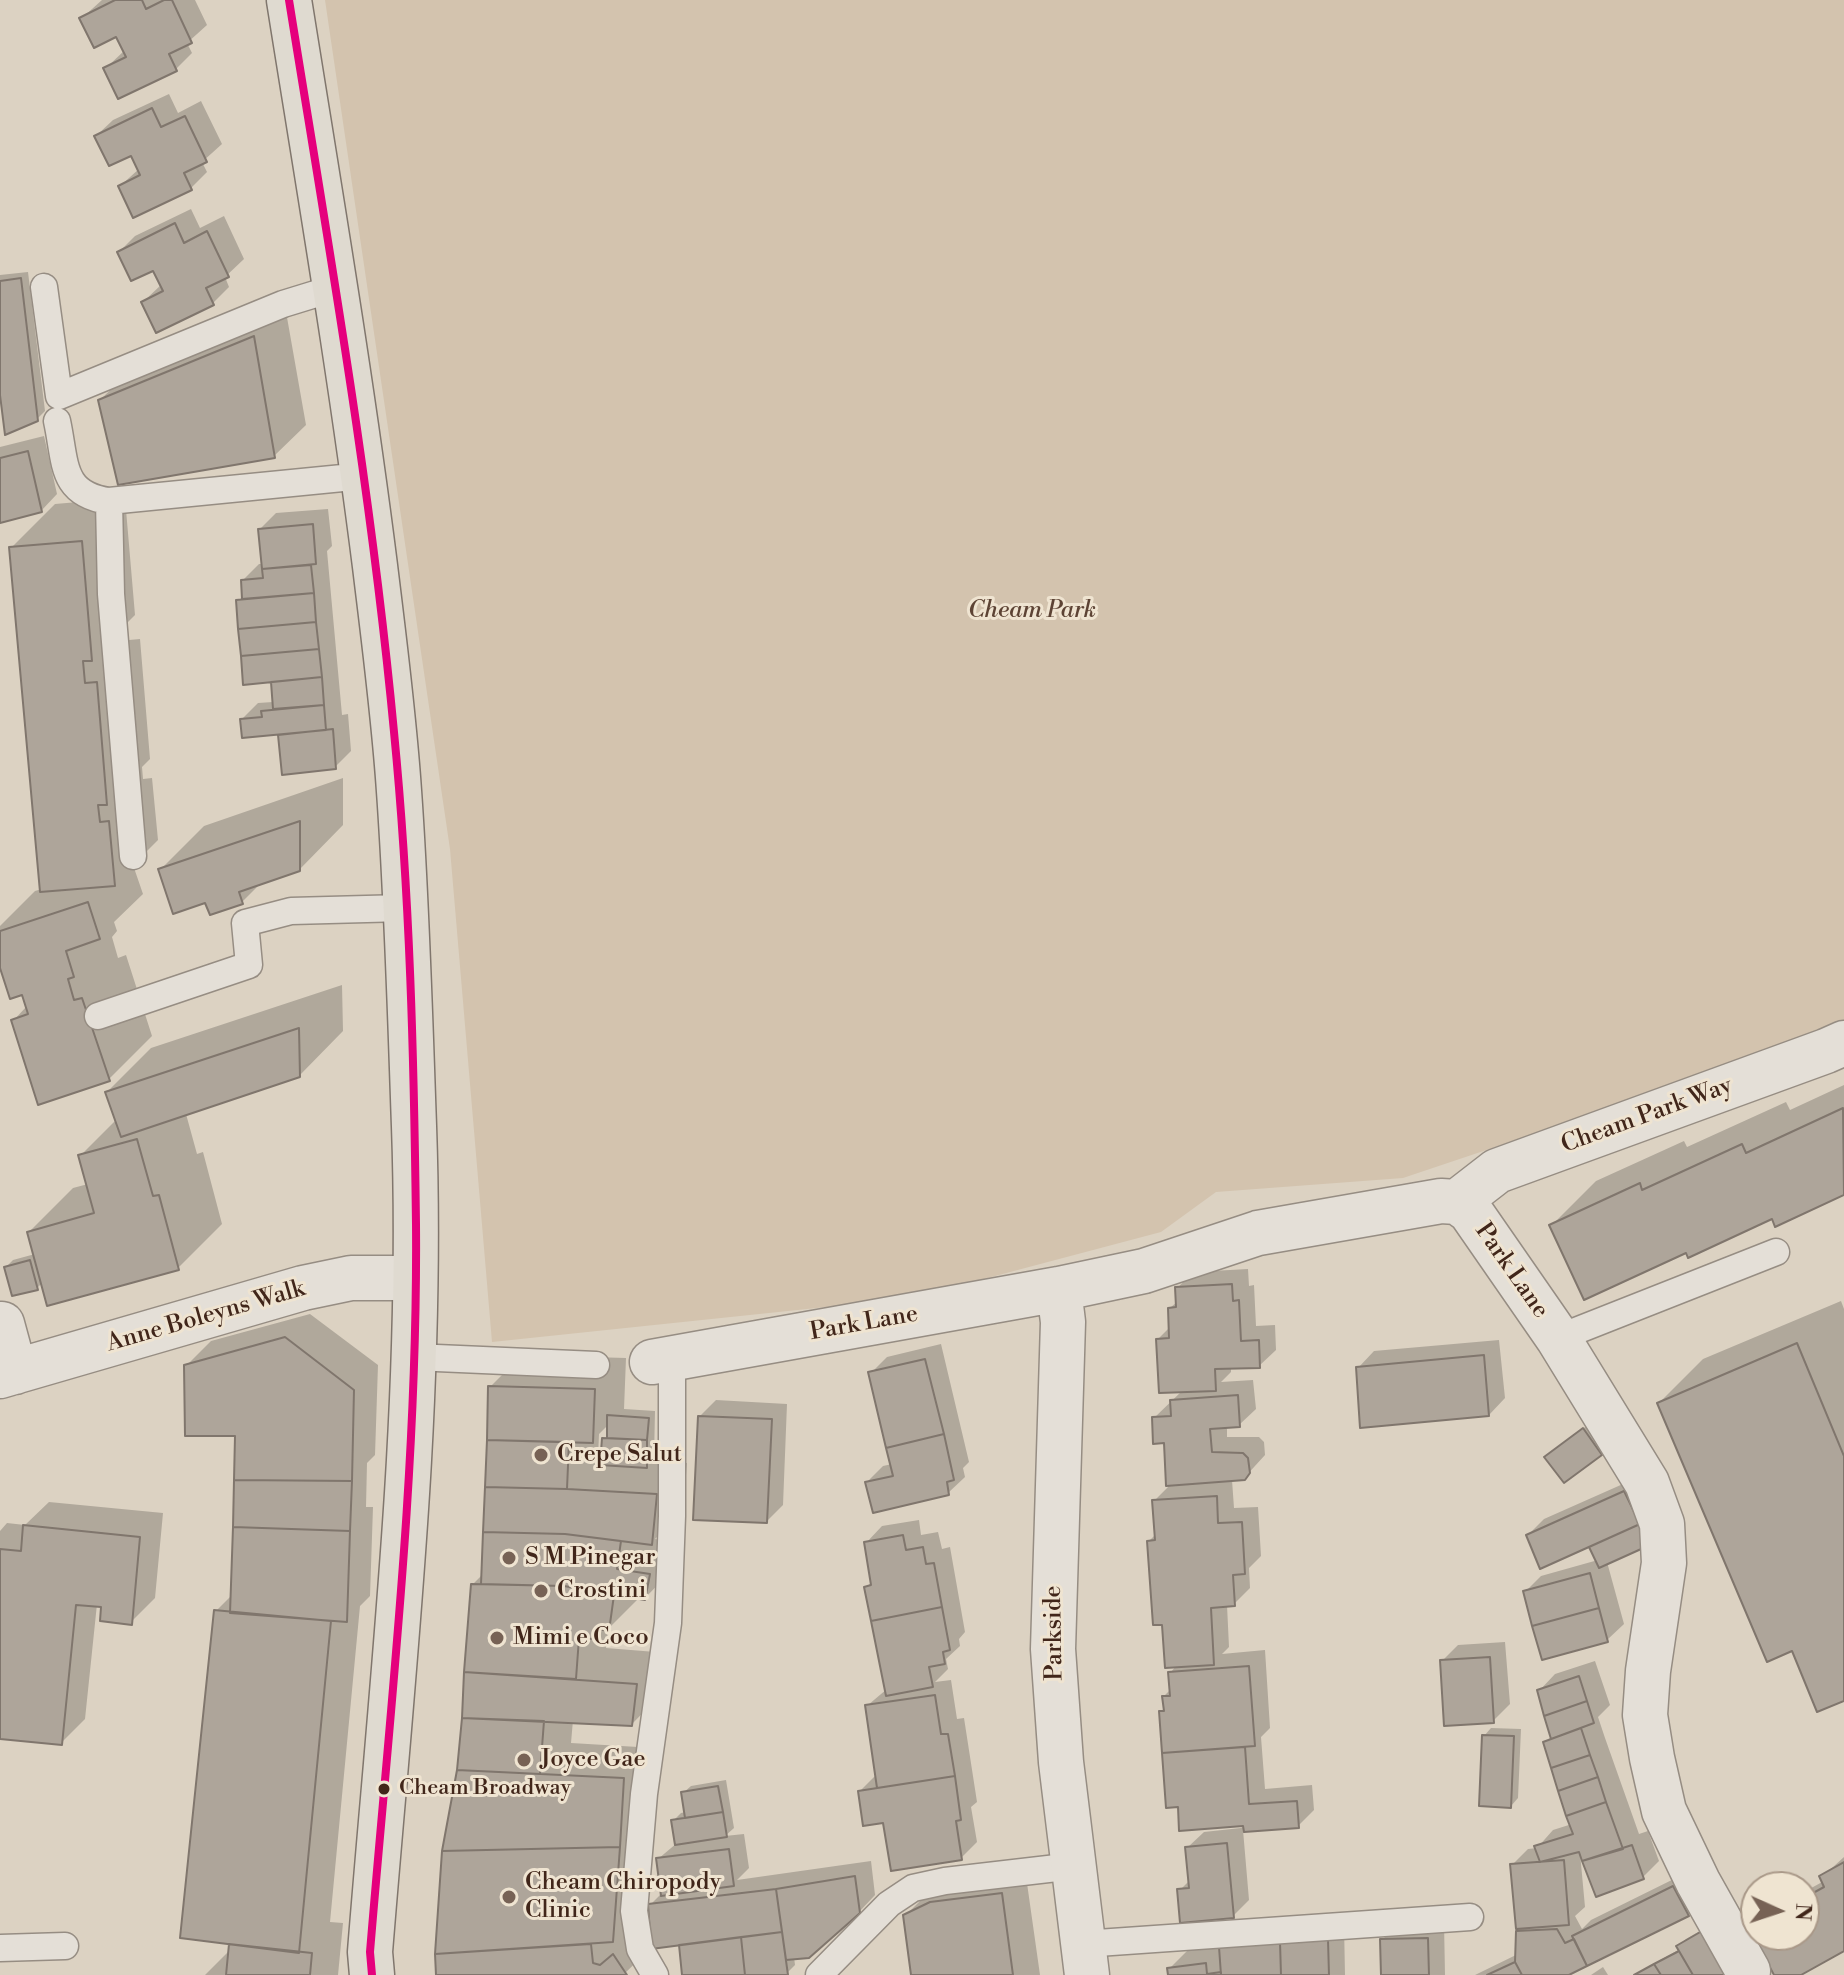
<!DOCTYPE html>
<html>
<head>
<meta charset="utf-8">
<style>
  body { margin:0 }
  #map { position:relative; width:1844px; height:1975px; overflow:hidden; background:#dcd2c2; font-family:"Libre Bodoni",serif }
  canvas { display:block }
  .north { position:absolute; left:1740px; top:1871px; width:80px; height:80px; box-sizing:border-box; background:#efe4d1; border:2px solid #a99888; border-radius:50%; rotate:93deg; font-size:22px; font-weight:700; line-height:32px; text-align:center; color:#41261a }
  .north::after { content:''; display:block; margin:auto; width:28px; height:36px; background:#776255; clip-path:polygon(50% 0,100% 100%,50% 72%,0 100%) }
</style>
</head>
<body>
<div id="map">
<canvas width="1844" height="1975"></canvas>
<div class="north">N</div>
</div>
<script>
const g = document.querySelector('canvas').getContext('2d');
g.lineJoin = 'round';
function paint(path, color) { g.fillStyle = color; g.fill(path, 'evenodd'); }
function strokePath(path, color, width, dash) { g.strokeStyle = color; g.lineWidth = width; g.lineCap = dash ? 'butt' : 'round'; g.setLineDash(dash || []); g.stroke(path); }
function drawText(font, color, halo, rows, align = 'center') {
  g.font = font + ' "Libre Bodoni",serif'; g.lineWidth = 6; g.setLineDash([]); g.textBaseline = 'middle'; g.strokeStyle = halo; g.fillStyle = color; for (const [text, x, y, turn = 0] of rows) {
    g.save(); g.translate(x, y); g.rotate((+turn || 0) * Math.PI / 180); g.textAlign = isNaN(turn) ? turn : align; if (halo) g.strokeText(text, 0, 0); g.fillText(text, 0, 0); g.restore();
  }
}
paint(new Path2D(`
  M325 0H1844V1030L1403 1178 1216 1192 1161 1232 912 1298 492 1342 450 849Z`), '#d3c3ae');
paint(new Path2D(`
  M102 0H195L207 25 187 43 192 53 176 69 106 68 125 50 117 34 82 18Z
  M169 94 178 113 201 101 222 144 202 162 207 172 191 188 134 215 120 186 139 169 132 153 96 136 113 120Z
  M191 209 200 228 224 216 244 259 225 277 229 287 213 303 157 331 143 302 162 284 154 268 119 252 135 236Z
  M28 272 45 411 37 419 0 378V275Z
  M285 306 306 425 274 456 100 400 132 369Z
  M44 436 57 494 41 511 0 520V447Z
  M125 498 135 615 127 623 129 640 140 639 150 759 142 767 143 779 152 778 158 840 133 865 143 894 114 922 117 931 112 937 118 958 126 955 152 1036 108 1080 13 1021 27 1006 23 993 0 962V926L35 891 42 889 11 548 55 504Z
  M328 509 332 546 327 551 342 715 348 714 351 751 335 767 284 772 280 732 242 719 258 703 273 702V680L238 601 244 595 243 580 259 564H263L260 529 276 513Z
  M343 778V825L299 870 262 882 242 902 207 901 160 870 204 826Z
  M342 985 343 1031 299 1076 186 1114 197 1154 203 1152 222 1224 178 1268 43 1282 37 1288 6 1267 13 1260 35 1254 29 1232 73 1188 88 1184 80 1156 117 1119 107 1092 151 1048Z
  M1844 1085V1193L1776 1224 1773 1217 1687 1251 1552 1225 1596 1181 1684 1141 1687 1147 1786 1102 1790 1110Z
  M1248 1269 1249 1286 1254 1285 1256 1326 1275 1325 1276 1350 1259 1366 1231 1367V1372L1221 1382 1253 1380 1256 1409 1239 1425 1227 1426V1437H1259L1264 1442 1265 1455 1244 1478 1232 1480 1234 1508 1258 1507 1261 1556 1249 1568 1250 1588 1234 1604 1227 1605 1229 1647 1222 1654 1265 1650 1270 1728 1261 1737 1265 1789 1312 1785 1314 1810 1298 1826 1243 1830 1249 1900 1233 1916 1180 1890 1190 1880 1187 1848 1204 1832 1250 1827 1180 1805 1168 1806 1161 1712 1165 1707 1164 1696 1171 1689 1170 1673 1177 1665 1164 1623 1149 1541 1156 1534 1154 1501 1168 1487 1166 1440 1154 1418 1183 1390 1158 1339 1170 1327V1308L1178 1301 1177 1288 1194 1272Z
  M1841 1301 1844 1309V1698L1793 1649 1659 1403 1703 1359Z
  M310 1314 378 1365 375 1455 367 1463 366 1507H373L370 1596 360 1606 330 1922 343 1923 338 1975H205L230 1950 216 1611 233 1594 237 1434 186 1366 211 1341Z
  M1499 1340 1505 1398 1489 1415 1358 1368 1374 1351Z
  M941 1344 969 1462 963 1468 965 1477 948 1493 867 1482 883 1466 892 1464 871 1373 887 1357Z
  M522 1355 626 1358 624 1409 655 1411 654 1458 651 1461 687 1463 683 1511 655 1539 681 1543 676 1566 645 1598 640 1597 608 1629 606 1648 668 1653 663 1692 632 1724 573 1720 571 1743 655 1748 644 1908 624 1929V1932L633 1934 652 1933 650 1905 663 1892 658 1859 677 1843 673 1821 681 1813 686 1812 683 1793 691 1786 726 1780 734 1828 725 1836 744 1834 749 1868 737 1880 871 1861 875 1895 859 1912 794 1957 795 1965 787 1973 684 1975 680 1943 653 1946 623 1975H438L437 1954 444 1851 459 1770 473 1584 483 1574 490 1387ZM609 1424V1434L604 1439 603 1458H598L599 1434Z
  M716 1400 787 1404 783 1505 767 1521 700 1416Z
  M1592 1422 1608 1445 1564 1480 1554 1450Z
  M1641 1476 1665 1528 1607 1562 1624 1624 1607 1640 1525 1592 1541 1576 1598 1560 1590 1544 1528 1535 1544 1519Z
  M49 1502 163 1513 155 1598 131 1622 103 1605 97 1604 85 1719 61 1743 0 1715V1531L7 1523 25 1525Z
  M919 1520 921 1535 938 1532 942 1549 950 1547 965 1632 959 1639 960 1646 946 1659 948 1669 935 1682 951 1680 957 1719 964 1718 977 1802 971 1807 977 1842 961 1858 860 1791 877 1774 868 1705 887 1689 867 1587 872 1582 866 1543 882 1526Z
  M1505 1642 1510 1704 1493 1721 1442 1661 1458 1645Z
  M1595 1661 1610 1705 1598 1717 1605 1738 1639 1834 1648 1831 1659 1861 1643 1877 1580 1853 1585 1907 1575 1916 1582 1929 1591 1920 1690 1871 1704 1898 1688 1914 1565 1975H1475L1518 1954V1932L1523 1926 1512 1865 1528 1849 1537 1848 1553 1830 1572 1824 1545 1743 1552 1736 1539 1691 1555 1674Z
  M1491 1728 1521 1729 1518 1798 1511 1806 1484 1736Z
  M1844 1857V1949L1797 1975H1777L1751 1928 1756 1924V1935H1804V1892L1824 1881 1822 1877Z
  M1025 1869 1040 1975H913L905 1916 930 1891Z
  M1444 1922 1445 1975H1383L1382 1940 1398 1924Z
  M1344 1924 1345 1975H1170L1169 1969 1193 1945Z
  M1710 1925 1737 1975H1633L1680 1949 1678 1946 1686 1939Z
  M1603 1967 1608 1975H1591Z`), '#0003');
const building = new Path2D(`
  M115 0H142L146 9 164 0H172L192 43 169 54 177 71 118 99 103 68 126 57 116 37 94 48 79 18Z
  M152 108 161 127 185 116 207 162 184 173 192 190 133 218 118 186 140 175 131 156 109 166 94 136Z
  M175 223 184 243 207 231 229 277 206 288 214 305 156 333 141 302 163 291 153 271 131 281 117 252Z
  M21 278 38 421 5 435 0 395V281Z
  M254 336 275 458 118 485 98 400Z
  M28 451 42 512 0 523V458Z
  M313 524 316 564 262 569 258 529Z
  M82 541 92 661H83L85 683 97 682 107 805H98L100 822 109 821 115 886 40 892 9 547Z
  M311 565 314 593 242 599 241 580 263 578 262 569Z
  M314 593 316 622 238 629 236 600Z
  M316 622 319 649 241 656 238 629Z
  M319 649 322 677 243 685 241 656Z
  M322 677 324 705 273 709 271 682Z
  M324 705 326 730 242 738 240 719 262 717 261 711Z
  M333 729 336 769 282 775 278 735Z
  M300 821V871L239 892 243 904 210 915 205 903 173 914 158 869Z
  M88 902 100 939 66 951 74 977 68 979 74 1000 82 998 110 1081 38 1105 11 1020 28 1014 22 995 10 999 0 968V931Z
  M299 1028 300 1077 121 1137 105 1092Z
  M1843 1108 1844 1195 1775 1227 1772 1219 1688 1258 1686 1253 1584 1300 1549 1225 1640 1183 1642 1190 1742 1144 1746 1153Z
  M137 1139 153 1196 159 1195 179 1270 47 1306 27 1232 94 1213 78 1155Z
  M30 1260 38 1290 12 1296 4 1267Z
  M1232 1284 1233 1301 1239 1300 1241 1341 1259 1340 1260 1368 1215 1369 1216 1391 1159 1393 1156 1339 1169 1338 1168 1308 1176 1307 1175 1287Z
  M285 1337 354 1390 352 1481 234 1480 235 1436H185L184 1365Z
  M1797 1343 1844 1456V1701L1817 1712 1792 1651 1767 1662 1657 1403Z
  M1484 1355 1489 1416 1360 1428 1356 1367Z
  M925 1359 944 1434 886 1448 868 1372Z
  M488 1386 595 1389 593 1443 487 1440Z
  M1238 1395 1240 1427 1210 1429 1212 1452 1243 1453 1248 1458 1250 1473 1245 1480 1166 1486 1164 1443 1153 1444 1152 1417 1171 1416 1170 1400Z
  M607 1415 649 1418 647 1440 607 1438Z
  M698 1416 772 1419 767 1523 693 1520Z
  M1583 1428 1602 1455 1564 1483 1544 1457Z
  M944 1434 954 1480 947 1482 949 1495 873 1513 865 1482 893 1476 886 1448Z
  M602 1438 647 1440V1468L600 1465Z
  M487 1440 569 1442 567 1489 485 1487Z
  M234 1480 352 1481 350 1531 233 1527Z
  M485 1487 567 1489 657 1494 652 1545 565 1534 483 1532Z
  M1624 1491 1640 1524 1540 1569 1526 1535Z
  M1217 1496 1218 1523 1242 1522 1245 1574 1233 1575 1235 1606 1211 1608 1214 1665 1165 1668 1162 1625H1153L1147 1541 1155 1540 1152 1500Z
  M1640 1524 1650 1545 1599 1568 1589 1547Z
  M23 1525 140 1537 132 1625 100 1621 101 1607 76 1605 62 1745 0 1739V1549L21 1551Z
  M233 1527 350 1531 347 1622 230 1613Z
  M483 1532 565 1534 621 1541 617 1569 650 1574 645 1600 564 1586 481 1584Z
  M903 1535 906 1550 923 1547 926 1564 934 1563 942 1607 871 1621 864 1587 871 1585 864 1542Z
  M1590 1573 1599 1608 1532 1626 1523 1591Z
  M471 1584 564 1586 614 1595 609 1631 597 1629 595 1639 579 1638 576 1679 464 1672Z
  M942 1607 950 1650 943 1652 945 1664 929 1667 933 1687 886 1696 871 1621Z
  M1599 1608 1608 1642 1542 1660 1532 1626Z
  M214 1610 331 1621 299 1953 180 1938Z
  M1490 1657 1494 1723 1444 1726 1440 1660Z
  M1249 1666 1255 1746 1162 1753 1159 1711H1164L1162 1696H1170L1168 1672Z
  M464 1672 637 1684 632 1726 462 1718Z
  M1579 1676 1587 1701 1544 1716 1537 1690Z
  M935 1695 941 1734H948L955 1776 877 1788 865 1705Z
  M1587 1701 1594 1723 1551 1739 1544 1716Z
  M462 1718 544 1721 540 1774 457 1770Z
  M1581 1728 1590 1755 1551 1768 1543 1742Z
  M1482 1735 1514 1736 1511 1808 1479 1806Z
  M1245 1747 1249 1804 1297 1801 1299 1828 1244 1832 1243 1826 1179 1831 1178 1807 1166 1808 1162 1753Z
  M1590 1755 1598 1777 1558 1791 1551 1768Z
  M457 1770 624 1778 620 1847 442 1851Z
  M955 1776 961 1820 956 1821 962 1860 891 1871 883 1823 863 1826 858 1791Z
  M1598 1777 1606 1802 1566 1816 1558 1791Z
  M718 1786 723 1812 685 1818 681 1792Z
  M1606 1802 1623 1849 1582 1861 1579 1852 1540 1862 1534 1846 1573 1834 1566 1816Z
  M723 1812 727 1837 675 1845 671 1820Z
  M1227 1843 1234 1918 1180 1923 1177 1889 1189 1888 1185 1847Z
  M1632 1845 1644 1879 1596 1897 1582 1861Z
  M620 1847 613 1942 435 1954 442 1851Z
  M729 1849 734 1886 661 1896 656 1858Z
  M1564 1860 1569 1925 1516 1929 1510 1864Z
  M1844 1862V1951L1801 1975H1774L1749 1928 1756 1924V1935H1804V1898L1824 1887 1819 1876Z
  M855 1876 860 1913 809 1958 786 1960 776 1889Z
  M1673 1886 1689 1916 1587 1966 1572 1936Z
  M776 1889 782 1932 651 1949 648 1904Z
  M1002 1893 1013 1975H911L903 1915 930 1902Z
  M1557 1929 1565 1943 1574 1939 1587 1966 1569 1975H1522L1515 1962 1516 1931Z
  M1702 1931 1725 1975H1693L1676 1946Z
  M782 1932 788 1975H745L741 1937Z
  M741 1937 745 1975H682L679 1945Z
  M1428 1938 1429 1975H1381L1380 1939Z
  M1328 1939 1329 1975H1281L1280 1942Z
  M1280 1942 1281 1975H1221L1219 1947Z
  M229 1944 312 1953 310 1975H226Z
  M591 1944 593 1963 600 1965 613 1954 627 1975H436L435 1954Z
  M1679 1951 1693 1975H1661L1654 1964Z
  M1515 1962 1522 1975H1487Z
  M1206 1963 1207 1974 1221 1972V1975H1168L1167 1968Z
  M1654 1964 1661 1975H1634Z`);
paint(building, '#aea59a');
strokePath(building, '#80766d', 2);
const service = new Path2D(`
  M44 287 59 396 283 304 335 288
  M57 421C66 462 60 494 109 501L363 476
  M109 501 111 594 133 856
  M98 1016 249 965 245 923 291 911 404 908
  M1558 1338 1776 1252
  M414 1357 596 1365
  M1083 1944 1470 1917
  M0 1948 65 1946
  M655 1975 640 1949 634 1911 644 1794 668 1623 672 1516V1359
  M819 1975 889 1904 913 1888 945 1881 1074 1866`);
const minor = new Path2D(`
  M1457 1202 1497 1171 1826 1051 1844 1043
  M1059 1289 1063 1322 1053 1649 1061 1762 1087 1975
  M2 1324 15 1372
  M652 1362 1059 1289 1144 1271 1258 1233 1441 1201 1457 1202 1470 1211 1558 1338 1647 1483 1662 1524 1664 1563 1648 1671 1645 1715 1652 1758 1664 1811 1698 1882 1748 1971
  M0 1376 303 1288 351 1278H414`);
const trunk = new Path2D(`
  M289 0C319 188 351 376 375 566 384 640 394 716 399 791 407 902 410 1014 414 1126 424 1402 392 1678 370 1952L372 1975`);
strokePath(service, '#968d83', 29);
strokePath(minor, '#968d83', 47);
strokePath(trunk, '#80766d', 47);
strokePath(service, '#e4dfd7', 26);
strokePath(minor, '#e4dfd7', 44);
strokePath(trunk, '#dfdad0', 44);
strokePath(new Path2D(`
  M289 0C328 243 371 486 394 732 410 895 414 1060 416 1224 418 1467 390 1710 370 1952L372 1975`), '#e5007d', 8);
for (const [x, y, r, color] of [
  [541,1455,8,"#776255"],
  [509,1558,8,"#776255"],
  [541,1591,8,"#776255"],
  [497,1638,8,"#776255"],
  [524,1760,8,"#776255"],
  [384,1789,7,"#41261a"],
  [509,1897,8,"#776255"]
]) { const dot = new Path2D(); dot.arc(x, y, r, 0, 2 * Math.PI); g.fillStyle = color; g.fill(dot); strokePath(dot, '#efe4d1', 3); }
drawText('22px', '#41261a', '#efe4d1', [
  ["Cheam Broadway",399,1789]
], 'left');
drawText('italic 24px', '#5d4334', '#efe4d1', [
  ["Cheam Park",1032,611]
]);
drawText('24px', '#41261a', '#efe4d1', [
  ["Cheam Park Way",1647,1116,-20],
  ["Park Lane",1511,1271,55],
  ["Anne Boleyns Walk",206,1317,-16],
  ["Park Lane",864,1324,-10],
  ["Parkside",1055,1633,-91]
]);
drawText('24px', '#41261a', '#efe4d1', [
  ["Crepe Salut",557,1455],
  ["S M Pinegar",525,1558],
  ["Crostini",557,1591],
  ["Mimi e Coco",513,1638],
  ["Joyce Gae",540,1760],
  ["Cheam Chiropody",525,1883],
  ["Clinic",525,1911]
], 'left');
</script>
</body>
</html>
